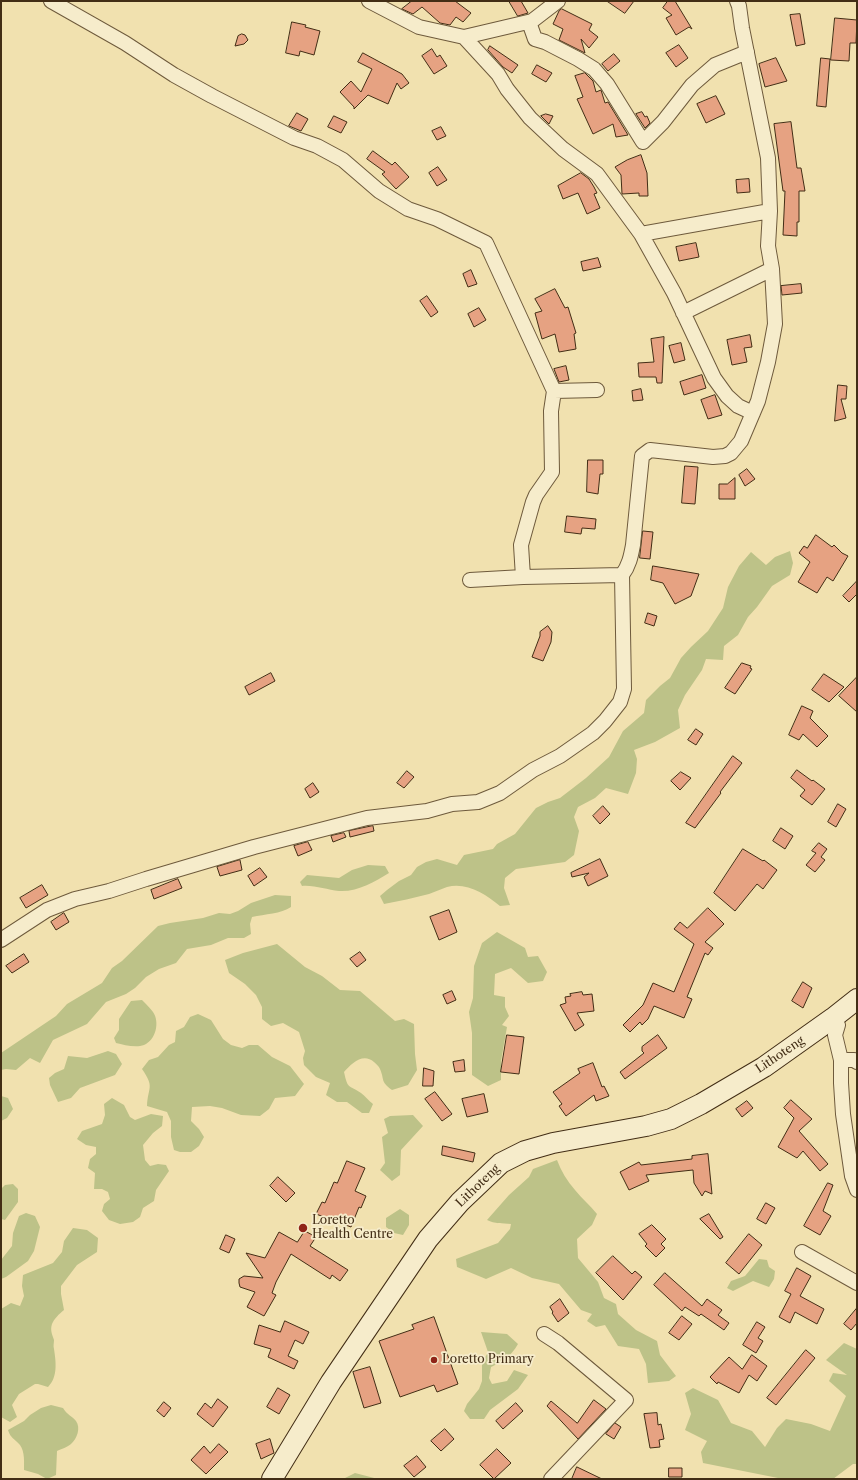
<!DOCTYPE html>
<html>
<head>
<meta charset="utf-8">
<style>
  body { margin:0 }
  #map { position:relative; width:858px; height:1480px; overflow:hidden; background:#f1e1af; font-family:"Libre Caslon Text",serif }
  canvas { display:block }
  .frame { position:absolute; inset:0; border:2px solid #422d15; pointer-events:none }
</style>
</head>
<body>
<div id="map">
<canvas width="858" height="1480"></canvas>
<div class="frame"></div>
</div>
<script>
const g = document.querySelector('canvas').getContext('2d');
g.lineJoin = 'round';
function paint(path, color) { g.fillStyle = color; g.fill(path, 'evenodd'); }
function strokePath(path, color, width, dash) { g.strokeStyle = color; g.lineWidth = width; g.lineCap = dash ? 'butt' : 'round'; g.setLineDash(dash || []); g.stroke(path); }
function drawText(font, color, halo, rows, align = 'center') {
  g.font = font + ' "Libre Caslon Text",serif'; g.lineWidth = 3.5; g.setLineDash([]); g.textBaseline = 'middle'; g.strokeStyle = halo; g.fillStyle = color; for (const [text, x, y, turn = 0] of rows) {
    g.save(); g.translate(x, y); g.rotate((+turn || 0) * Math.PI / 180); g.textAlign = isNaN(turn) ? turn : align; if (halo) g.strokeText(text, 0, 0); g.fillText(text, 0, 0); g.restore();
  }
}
paint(new Path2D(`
  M790 551 793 563 790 575 772 586 757 607 748 617 738 635 724 646 723 660 706 659 702 670 685 695 678 710 680 728 655 742 634 750 637 759 636 773 628 794 606 788 595 798 578 807 574 817 579 831 574 855 565 862 516 869 505 878 504 888 510 905 500 906C485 894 467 882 447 887 441 889 435 892 429 894 414 898 399 901 384 904L380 896 387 890 399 881 411 875 417 867 426 862 437 859 457 865 464 855 493 849 497 844 515 834 536 808 548 802 560 798 586 778 609 757 623 731 644 713 646 700 660 686 670 678 681 658 691 647 708 631 723 608 728 587 739 566 751 552 766 565 775 557Z
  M368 865 385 866 389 873C374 882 358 892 339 891 327 890 315 885 302 886L300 882 307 875 339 878 352 870Z
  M275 895 291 896V907C281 914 265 914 252 917L250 924 251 934 244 938H228L211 945 187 949 176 963 159 969 146 977 135 988 126 994 106 1002 87 1024 53 1040 40 1063 30 1058 16 1070 6 1069 1 1070V1053L56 1016 67 1004 102 983 112 968 122 961 158 926 170 923 203 918 219 913 230 914 238 911 251 903Z
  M497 932 525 948 528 957 538 956 547 972 543 981 528 983 511 968 495 974 494 995 505 997V1007L509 1016 502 1025 507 1027 501 1061V1080L488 1086 472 1075V1033L469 1012 473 998 474 966 482 943Z
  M277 944 305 967 322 976 340 990 360 991 395 1021 404 1019 414 1024 415 1054 417 1070 408 1085 392 1090C380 1081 385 1081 380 1069 379 1066 376 1064 374 1062 363 1052 351 1064 344 1072 348 1090 348 1084 361 1093 365 1096 369 1101 373 1104L369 1113H362L347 1102H337L326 1095 330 1083 316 1077 304 1065 303 1058 305 1051 299 1032 283 1023 271 1026 262 1019V1007L256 995 245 984 229 973 225 960 243 953Z
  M142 1000C146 1004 150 1008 153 1012 160 1022 156 1040 144 1045 136 1048 124 1045 116 1043L114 1038 119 1030V1019L131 1001Z
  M198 1014 211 1020 223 1039 231 1045 242 1048 249 1045H258L272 1057 290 1066 304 1084 295 1096 275 1098 269 1109 260 1116 241 1115 222 1108 210 1106 192 1107 191 1121 199 1129 204 1137 199 1146 191 1152H180L174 1150 171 1137V1121L167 1112 147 1106C148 1086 155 1088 142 1069L149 1060 158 1057 169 1045 175 1042 176 1031 184 1027 190 1017Z
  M108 1051 116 1054 122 1064 115 1075 80 1088 71 1098 58 1102 50 1085 49 1078 55 1073 64 1069 68 1056 87 1058Z
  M1 1096 8 1098 13 1109 7 1118 1 1121Z
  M112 1098 124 1105 130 1117 135 1120 151 1114 163 1116 162 1126 153 1133 143 1145 145 1160 150 1166 158 1164 166 1165 169 1171 156 1190 154 1201 143 1208 140 1217 133 1222 120 1224 109 1220 102 1211 104 1204 110 1199 108 1192 102 1189H94L95 1173 88 1168 90 1159 96 1154V1147L86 1145 77 1139 82 1131 102 1124 105 1115 104 1104Z
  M413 1115 423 1126 401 1150 400 1175 392 1181 380 1170 385 1163 382 1137 388 1133 384 1119 390 1116Z
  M557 1160C561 1171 567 1181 575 1190 582 1199 590 1205 597 1214L592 1225 577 1239 578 1258 598 1282 604 1298 616 1304 618 1314 636 1330 657 1341 660 1355 676 1376 669 1381 648 1383 646 1364 639 1349 618 1346 605 1325 596 1327 587 1321 592 1314 581 1310 559 1284 532 1278 511 1268 486 1279 457 1267 456 1259 498 1243 510 1229 511 1224C502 1223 495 1224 487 1220L509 1195 529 1177 533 1169Z
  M13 1184 18 1189V1202L5 1220 1 1219V1189L5 1185Z
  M400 1209 409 1215V1225L403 1235 394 1233 386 1227V1218Z
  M26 1213 35 1216 40 1227 34 1251 28 1261 6 1277 1 1279V1260L12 1246 13 1233 19 1216Z
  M73 1228 87 1230 98 1238 97 1252 77 1265 61 1286V1294L64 1310C59 1314 54 1319 52 1324 50 1330 52 1334 54 1340 54 1343 53 1346 54 1349 56 1362 58 1377 48 1387L38 1384H35L19 1394 12 1405 17 1417 10 1422 1 1417V1309L11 1303 20 1306 24 1296 22 1286 23 1275 53 1263 62 1252 64 1241Z
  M759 1259 767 1260 769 1267 775 1271 774 1279 769 1287 753 1281 733 1291 727 1288 731 1281 745 1276Z
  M481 1332 507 1334 518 1344C511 1356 504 1361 491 1367L489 1378 492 1384 507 1381 514 1370 528 1375 518 1389 490 1410 484 1419H470L464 1411 467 1404 479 1389 482 1381V1364L488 1352Z
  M844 1343 857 1349V1464H853L833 1479H783L703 1463 701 1452 707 1441 685 1430 691 1414 685 1393 693 1388 718 1400 731 1423 752 1431 765 1447 777 1428 786 1419 811 1424 830 1431 846 1396 829 1381 833 1373 847 1375 826 1360Z
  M51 1405 63 1408C67 1415 72 1416 76 1421 81 1428 77 1439 71 1444 68 1447 61 1449 57 1451L56 1475 47 1479 38 1474 24 1470C24 1462 25 1452 20 1445 14 1438 11 1439 8 1430L24 1421 30 1415 41 1408Z
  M355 1473 378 1479H343Z`), '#bdc288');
const building = new Path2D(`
  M412 1H455L471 13 463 22 456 17 450 25 440 23 422 7 413 14 402 9Z
  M509 1H521L528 13 518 16Z
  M607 1H634L625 13Z
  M668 1H675L692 29 689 27 676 35 666 18 672 15 663 8Z
  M562 9 592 24 589 30 598 37 589 48 581 39 585 53 559 40 563 29 553 24 559 11Z
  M800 14 805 44 796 46 790 15Z
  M835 18 857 20 856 43H850L849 61 831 60Z
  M292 22 306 25 305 27 320 31 314 55 300 51 299 56 286 53Z
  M242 34 245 35 248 40 244 44 235 46 238 36Z
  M679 45 688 58 676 67 666 53Z
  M490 46 518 65 512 73 503 67 488 50Z
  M432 49 437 57 440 55 447 66 434 74 422 56Z
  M363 53 402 74 409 83 401 89 397 83 388 104 368 95 354 109V107L340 92 351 81 361 92 372 69 358 62Z
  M614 54 620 61 608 71 602 64Z
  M776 58 787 81 765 87 759 64Z
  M821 58 830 59 826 107 817 106Z
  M537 65 552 73 546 82 532 74Z
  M585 73 593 81 596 92 601 90 605 103 608 102 628 135 616 137 613 124 593 134 577 99 583 97 575 76Z
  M716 96 725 114 706 123 697 104Z
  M642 112 645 117 647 116 650 123 645 128 636 114Z
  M297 113 308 119 301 131 289 126Z
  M546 114 553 116 549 124 541 116Z
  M334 116 347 122 341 133 328 127Z
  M791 122 797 168H801L805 191H799V222H797V236L783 235 785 191H783L774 124Z
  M441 127 446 136 437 140 432 131Z
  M373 151 392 165 395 162 409 177 396 189 382 174 385 172 367 159Z
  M641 155 647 173 648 196H639V193L622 194 621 175 615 167 627 160Z
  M438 167 447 180 437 186 429 173Z
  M581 173 589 179 594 187 597 193 594 194 600 208 587 214 578 193 563 199 558 186Z
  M749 179 750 192 737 193 736 180Z
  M696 243 699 257 679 261 676 247Z
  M598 258 601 267 583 271 581 262Z
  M471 270 477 284 468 287 463 274Z
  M801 284 802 293 782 295 781 286Z
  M555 289 565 308 568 307 576 333 574 334 576 349 559 352 555 334 542 339 535 313 542 311 535 299Z
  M427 296 438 312 431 317 420 301Z
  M479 308 486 320 474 327 468 314Z
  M750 335 752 347 744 348 747 362 732 365 727 340Z
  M664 337 662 383H657L656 377H639L638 363 654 362 651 339Z
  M681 343 685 360 674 363 669 346Z
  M566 366 569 380 559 382 554 369Z
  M702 375 706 388 684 395 680 382Z
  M838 385 847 386 846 399H841L846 418 835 421Z
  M641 389 643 400 633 401 632 391Z
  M715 395 722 415 708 419 701 400Z
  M588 460H603V474H600L598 494 587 492Z
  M685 466 698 467 695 504 682 503Z
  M747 469 755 479 745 486 739 475Z
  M735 478V499H719V484H727Z
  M567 516 596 519 595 529 582 528 581 534 565 532Z
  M643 531 653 532 650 559 640 558Z
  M816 535 832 547 834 545 842 553 848 556 833 581 827 577 817 593 798 582 810 562 799 553 804 546 807 548Z
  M653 566 699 574 691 596 675 604 663 583 651 580Z
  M857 581V594L849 602 843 596Z
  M648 613 657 616 654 626 645 623Z
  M548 626 552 632 551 642 543 661 532 657 540 636V632Z
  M742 663 751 666 750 668 752 669 735 694 725 688Z
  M271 673 275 681 249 695 245 687Z
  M824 674 844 687 829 702 812 690Z
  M857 677V712L839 696Z
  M802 706 813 711 810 718 828 736 817 747 803 734 799 740 789 735Z
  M696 729 703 734 696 745 688 740Z
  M733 756 742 763 720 792 721 793 695 828 686 823Z
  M797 770 812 781 813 780 825 789 812 805 800 796 805 790 791 778Z
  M407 771 414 777 404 788 397 783Z
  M681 772 691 778 680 790 671 781Z
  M313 783 319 792 310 798 305 789Z
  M838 804 846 809 836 827 828 822Z
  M603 806 610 814 600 824 593 816Z
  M373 826 374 831 350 837 349 831Z
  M781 828 793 836 785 849 773 841Z
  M344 833 346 837 333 842 331 836Z
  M308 842 312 850 298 856 294 846Z
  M819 843 827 849 821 857 825 860 815 872 806 865 816 853 812 851Z
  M743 849 763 861 764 860 777 870 763 889 757 884 735 911 714 893Z
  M600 859 608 876 588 886 584 877 589 873 572 877 571 873Z
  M240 860 242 870 220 876 217 867Z
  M260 868 267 877 254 886 248 876Z
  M178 879 182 888 154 899 151 890Z
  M42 885 48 895 26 908 20 898Z
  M708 908 724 924 705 942 713 948 708 955 705 953 687 997 692 999 684 1018 654 1006 648 1019 642 1025 640 1022 630 1032 623 1025 643 1005 653 983 674 992 694 944 674 929 680 922 687 928Z
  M449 910 457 932 439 940 430 917Z
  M64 913 69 922 56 930 51 922Z
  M360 952 366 960 357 967 350 959Z
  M24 954 29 962 12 973 6 966Z
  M803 982 812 988 803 1008 792 1001Z
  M452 991 456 1000 447 1004 443 995Z
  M582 992 583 995 592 994 594 1011 577 1013 584 1025 575 1031 560 1005 566 1003 565 997 571 996 570 994Z
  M507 1035 524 1037 519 1074 501 1072Z
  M658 1035 667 1048 625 1079 620 1072 644 1053 642 1051V1047Z
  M464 1060 465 1071 455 1072 453 1062Z
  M593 1063 602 1087 604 1086 609 1096 596 1101 594 1095 566 1116 559 1106 562 1104 553 1092 580 1073 578 1069Z
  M424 1068 434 1071 433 1086H423Z
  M435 1092 452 1114 442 1121 425 1099Z
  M484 1094 488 1112 467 1117 462 1099Z
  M791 1100 812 1119 799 1131 828 1164 820 1171 803 1151 797 1158 778 1147 794 1118 784 1108Z
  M747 1101 753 1108 742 1117 736 1109Z
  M443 1146 475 1153 473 1162 442 1155Z
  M708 1154 712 1194 705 1191 702 1196 694 1183 693 1170 646 1175 649 1181 629 1190 620 1172 639 1162 641 1165 692 1159V1156Z
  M347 1161 365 1168 355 1191 366 1196 361 1208 359 1207 351 1227 316 1214 322 1202 325 1203 334 1182 337 1183Z
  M278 1177 295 1193 286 1202 270 1186Z
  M828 1183 833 1185 823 1211 831 1216 820 1235 804 1226Z
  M766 1203 775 1208 766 1224 757 1219Z
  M709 1214 723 1237 720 1239 700 1219Z
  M652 1225 666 1239 661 1244 665 1248 656 1257 645 1246 647 1244 639 1234Z
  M305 1231 316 1237 310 1246 348 1270 340 1281 332 1275 330 1279 291 1254 276 1282 272 1293 276 1295 264 1316 247 1307 255 1292 240 1287 239 1283V1279L244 1276 263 1278 246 1253 265 1258 279 1232 297 1242Z
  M749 1234 762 1245 739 1274 726 1263Z
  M226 1235 235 1239 229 1253 220 1249Z
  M613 1256 632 1274 635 1271 642 1277 623 1300 596 1273Z
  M797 1268 811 1276 800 1296 824 1309 817 1324 795 1312 790 1323 779 1317 791 1294 785 1291Z
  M665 1273 702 1306 707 1299 722 1310 718 1315 729 1323 724 1330 701 1314 699 1316 685 1307 682 1311 654 1285Z
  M560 1299 569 1313 558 1322 552 1313 553 1312 550 1307Z
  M857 1308V1323L851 1330 844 1324Z
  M682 1316 692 1324 679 1340 669 1333Z
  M434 1317 458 1384 437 1392 434 1385 400 1397 379 1341 414 1329 412 1325Z
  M285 1321 309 1332 303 1344 295 1340 288 1356 298 1361 294 1369 268 1357 271 1349 254 1344 259 1325 280 1332Z
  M757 1322 765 1327 758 1338 763 1341 756 1353 743 1345Z
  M806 1350 815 1358 776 1405 767 1398Z
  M752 1355 767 1366 757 1381 749 1375 739 1393 718 1382 717 1384 710 1377 729 1357 742 1369Z
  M370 1367 381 1403 364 1408 353 1372Z
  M278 1388 290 1395 279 1414 267 1407Z
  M218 1399 228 1407 213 1427 197 1414 205 1403 211 1408Z
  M594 1400 606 1409 578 1439 547 1406 551 1401 577 1423Z
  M164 1402 171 1408 164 1417 157 1411Z
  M516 1403 523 1411 503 1429 496 1421Z
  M657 1413 658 1425 661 1424 664 1439 659 1440 660 1447 650 1448 644 1414Z
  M615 1423 621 1427 614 1439 606 1434Z
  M445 1429 454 1439 441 1451 431 1441Z
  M270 1439 274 1453 261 1459 256 1444Z
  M219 1444 228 1452 206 1474 191 1460 204 1446 210 1453Z
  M497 1449 511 1463 494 1479 480 1465Z
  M417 1456 426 1467 414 1477 404 1466Z
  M577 1467 602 1479H572Z
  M669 1468H682V1477H669Z`);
paint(building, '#e6a282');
strokePath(building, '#422d15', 1);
const street = new Path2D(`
  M51 1 125 43 174 75 212 96 294 138 317 146 343 160 379 191 408 209 437 219 486 243 554 391 551 411 552 472 536 495 533 502 521 545 523 577
  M369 1 419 27 464 37 532 21 558 1
  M529 22 535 39 545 42 578 59 594 69 607 84 643 142 663 122 692 85 715 65 747 52
  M464 37 498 74 507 89 530 118 563 149 597 174 641 234 674 293 714 378 727 396 738 406 753 413
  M641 234 770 211
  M683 313 772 269
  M554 391 597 390
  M470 580 523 577 622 575C629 566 631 556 633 545L642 456 650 450 713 457 725 456 731 453 741 441 758 401 768 362 775 324 772 269 768 246 770 211 768 158 742 28 739 6 737 1
  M1 940 47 910 75 899 109 891 146 879 254 847 367 818 427 811 452 804 478 802 500 793 533 770 560 756 593 733 605 721 620 702 624 689 622 575
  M833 1018 838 1025 835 1035 841 1060V1083L843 1114 852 1176 857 1190
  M841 1060H854L857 1062
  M802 1252 857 1283
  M544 1334 558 1343 626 1400 551 1479`);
const secondary = new Path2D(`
  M272 1479 331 1382 428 1239 460 1202 501 1163 525 1151 553 1143 646 1126 671 1119 701 1104 764 1067 833 1018 857 999`);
strokePath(street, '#6e5a3c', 16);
strokePath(secondary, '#422d15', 22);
strokePath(street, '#f6eccb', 14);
strokePath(secondary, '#f6eccb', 20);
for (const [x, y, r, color] of [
  [303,1228,5,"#8f2418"],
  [434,1360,4,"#8f2418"]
]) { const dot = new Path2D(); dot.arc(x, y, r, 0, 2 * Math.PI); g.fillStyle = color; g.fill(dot); strokePath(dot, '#f6eccb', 1.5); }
drawText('12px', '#422d15', '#f6eccb', [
  ["Lithoteng",780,1055,-34],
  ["Lithoteng",478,1186,-44]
]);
drawText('12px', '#422d15', '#f6eccb', [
  ["Loretto",312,1221],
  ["Health Centre",312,1235],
  ["Loretto Primary",442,1360]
], 'left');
</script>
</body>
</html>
